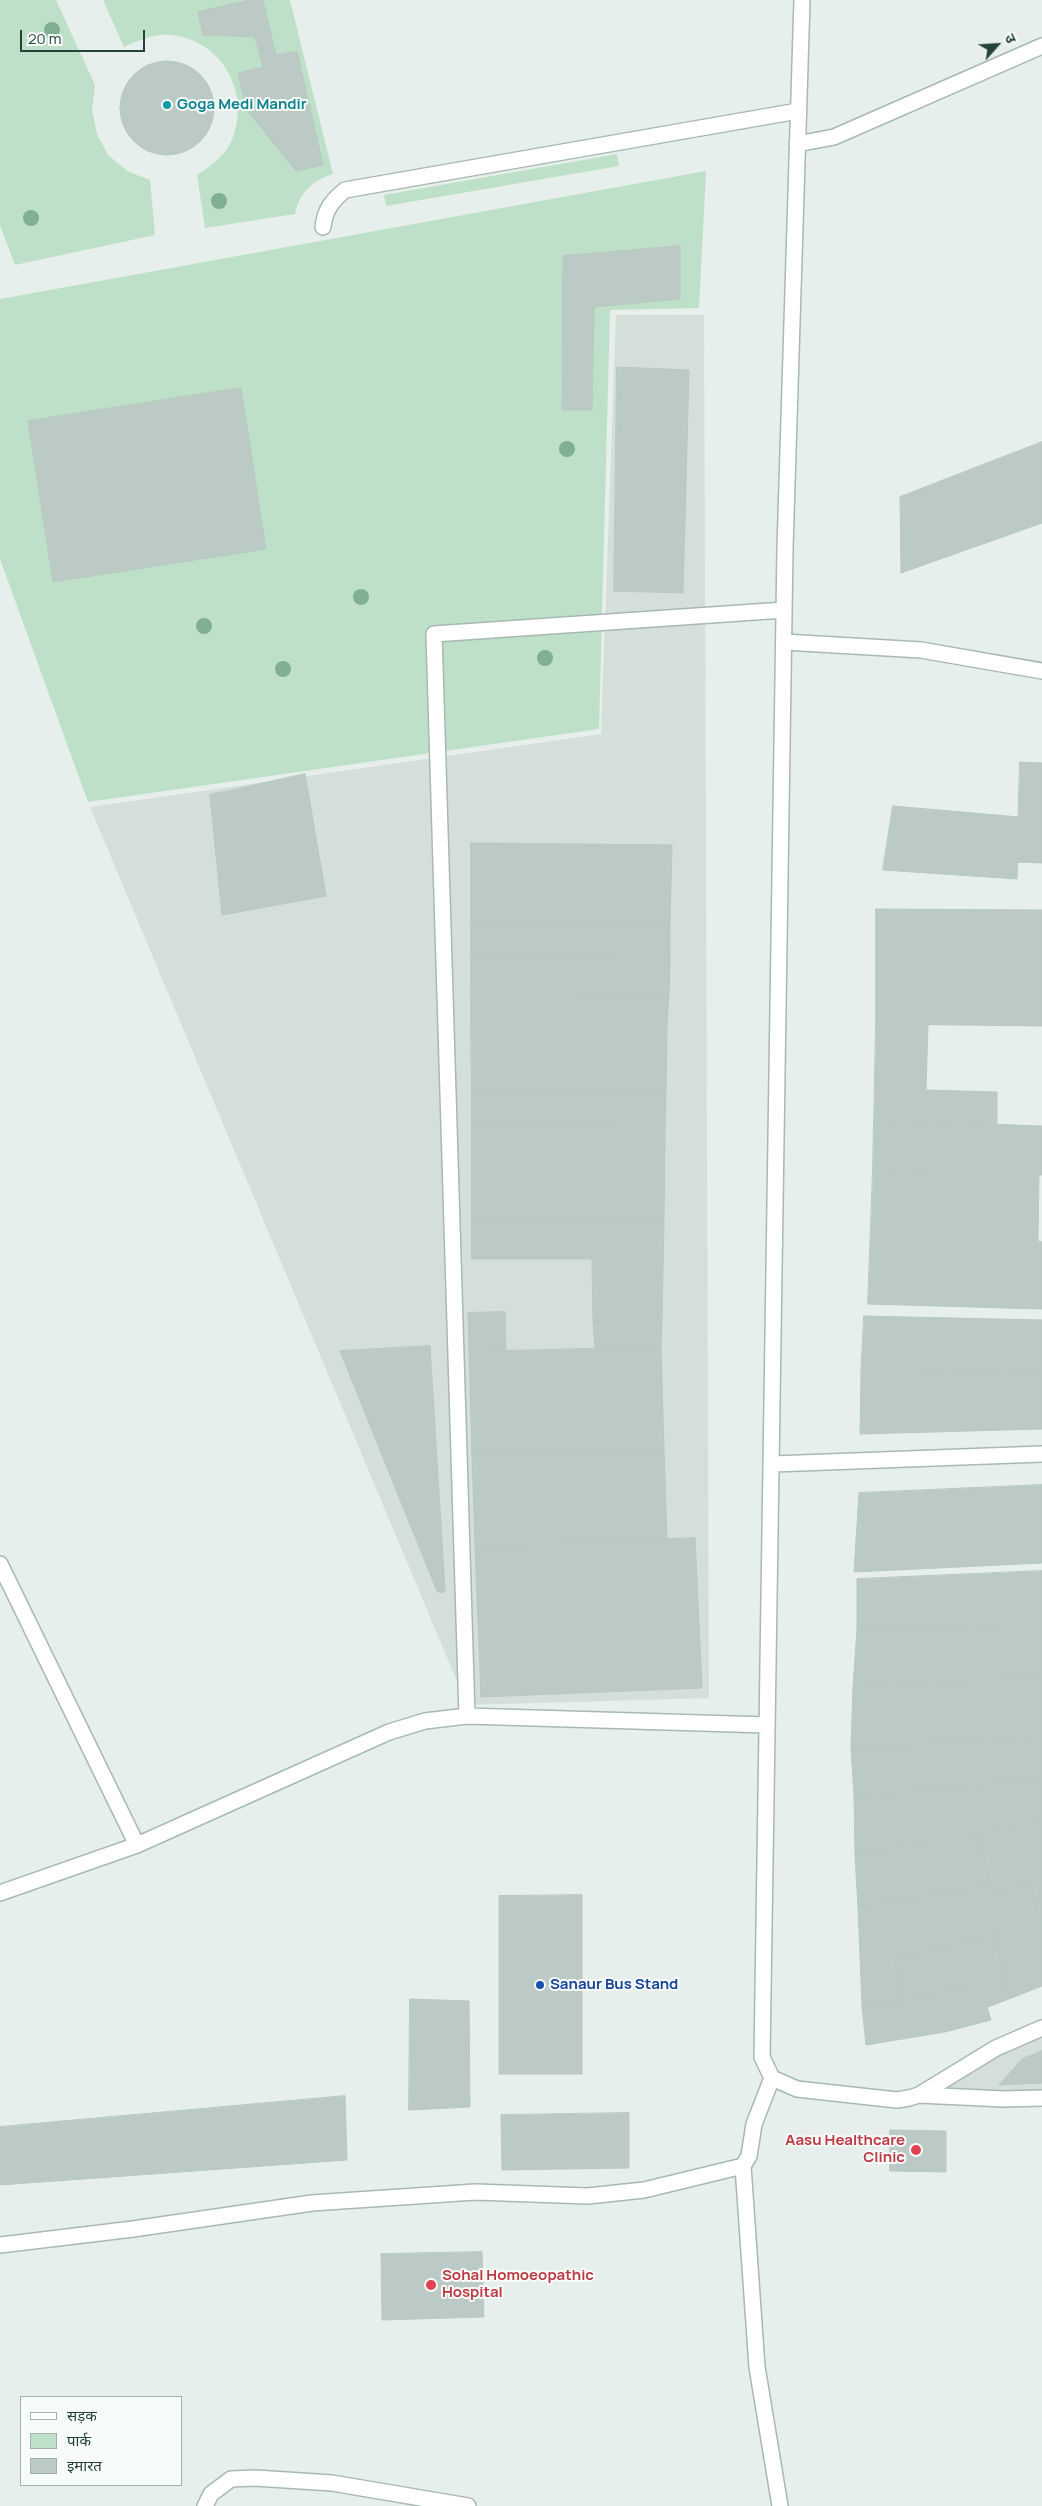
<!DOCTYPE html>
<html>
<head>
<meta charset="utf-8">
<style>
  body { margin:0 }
  #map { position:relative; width:1042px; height:2506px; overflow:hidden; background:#e6efeb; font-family:Manrope,"Noto Sans Devanagari",sans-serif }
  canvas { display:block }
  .legend { position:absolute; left:20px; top:2396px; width:162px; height:90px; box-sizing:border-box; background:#f7fbf9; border:1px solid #a3b1ad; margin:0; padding:6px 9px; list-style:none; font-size:15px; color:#24423a }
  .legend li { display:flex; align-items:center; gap:10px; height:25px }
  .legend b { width:25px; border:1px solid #a3b1ad }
  .north { position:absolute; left:972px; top:20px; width:50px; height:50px; -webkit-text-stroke:4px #f7fbf9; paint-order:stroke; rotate:64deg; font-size:14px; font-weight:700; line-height:20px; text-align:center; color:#24423a }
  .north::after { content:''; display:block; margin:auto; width:18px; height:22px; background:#24423a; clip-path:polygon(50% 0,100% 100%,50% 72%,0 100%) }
  .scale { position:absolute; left:20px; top:30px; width:125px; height:22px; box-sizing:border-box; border:2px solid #24423a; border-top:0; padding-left:6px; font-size:15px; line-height:18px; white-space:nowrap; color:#24423a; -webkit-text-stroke:4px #f7fbf9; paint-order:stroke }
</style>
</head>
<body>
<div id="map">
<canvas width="1042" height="2506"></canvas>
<ul class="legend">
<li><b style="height:6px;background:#fff"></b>सड़क</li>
<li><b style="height:14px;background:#bfe0c8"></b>पार्क</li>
<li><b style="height:14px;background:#bbcac4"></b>इमारत</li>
</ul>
<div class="north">उ</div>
<div class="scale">20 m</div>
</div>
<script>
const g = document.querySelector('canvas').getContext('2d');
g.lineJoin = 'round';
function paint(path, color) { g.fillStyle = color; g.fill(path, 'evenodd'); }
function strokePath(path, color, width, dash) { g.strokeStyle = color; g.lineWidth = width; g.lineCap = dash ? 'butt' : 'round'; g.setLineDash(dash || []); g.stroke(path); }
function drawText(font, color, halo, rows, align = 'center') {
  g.font = font + ' Manrope,sans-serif'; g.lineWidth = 4; g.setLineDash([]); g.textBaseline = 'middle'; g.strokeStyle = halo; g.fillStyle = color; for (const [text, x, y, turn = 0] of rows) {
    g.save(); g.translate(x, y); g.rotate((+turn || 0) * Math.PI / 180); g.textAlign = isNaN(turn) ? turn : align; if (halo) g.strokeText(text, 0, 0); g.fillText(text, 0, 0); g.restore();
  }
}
paint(new Path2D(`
  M616 315H704L709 1698 467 1705 90 807 601 734Z
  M1042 2033V2098L930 2099 967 2063Z`), '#d4dfda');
paint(new Path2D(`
  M0 0H56L95 85 92 110 97 134 108 155 127 171 150 180 155 235 15 265 0 225Z
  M103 0H290L333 174C312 181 300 192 295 214L205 228 197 175C211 166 225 156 232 140 251 94 223 41 172 35 155 33 139 40 124 47Z
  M617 154 619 166 386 206 384 195Z
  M706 171 699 308 610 310 599 729 88 802 0 559V299Z`), '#bfe0c8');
const building = new Path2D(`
  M250 0H263L276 55 297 51 323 165 296 171 247 110 238 73 263 67 255 37 203 35 198 12Z
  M120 108a47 47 0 1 1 94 0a47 47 0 1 1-94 0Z
  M680 246V299L594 307 592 410H562L563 256Z
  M617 367 689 370 683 593 614 591Z
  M241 388 266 549 53 582 28 421Z
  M1042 442V523L901 573 900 497Z
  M1020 762 1042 763V863L1017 862Z
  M305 774 326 896 222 915 210 795Z
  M893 806 1019 817 1017 879 883 870Z
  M471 843 672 845 670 924 471 921Z
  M876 909 1042 910V1026L876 1024Z
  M471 921 670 924V960L471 958Z
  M471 958 670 960 669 993 471 992Z
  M471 992 669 993 667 1026H471Z
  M876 1024H928L926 1090 997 1092V1124L874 1120Z
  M471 1026H667L666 1091 472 1089Z
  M472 1089 666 1091 665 1128 472 1126Z
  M874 1120 1042 1126V1175L873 1169Z
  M472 1126 665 1128 664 1220 472 1219Z
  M873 1169 1039 1174 1038 1241 1042 1242V1309L868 1304Z
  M472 1219 664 1220 662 1320 593 1321 592 1259H472Z
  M505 1312 506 1351 469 1352 468 1313Z
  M864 1316 1042 1320V1372L861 1377Z
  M662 1320 661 1347 595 1349 593 1321Z
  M430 1346 445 1590 442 1593 437 1591 340 1351Z
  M661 1347 664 1450 472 1455 469 1352Z
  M1042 1372V1429L860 1434 861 1377Z
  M664 1450 667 1539 475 1547 472 1455Z
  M1042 1485V1563L854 1572 859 1493Z
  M695 1538 702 1688 481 1697 475 1547Z
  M1042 1571V1624L857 1628V1579Z
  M1042 1624V1677L853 1687 857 1628Z
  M1042 1677V1736L851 1749 853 1687Z
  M1042 1736V1779L854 1797 851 1749Z
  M1042 1779V1822L855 1855 854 1797Z
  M1042 1822V1927L1030 1882 991 1894 979 1833Z
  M979 1833 989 1885 858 1907 855 1855Z
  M1030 1882 1042 1929V1986L1009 1999 995 1935 991 1894Z
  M989 1885 995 1935 895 1959 901 2002 862 2006 858 1907Z
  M582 1895V2074H499V1896Z
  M995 1935 1009 1999 988 2007 980 1983 901 2002 895 1959Z
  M980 1983 991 2020 945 2032 866 2045 862 2006 901 2002Z
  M410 1999 469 2001 470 2107 409 2110Z
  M1042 2051V2083L999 2085 1022 2059Z
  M345 2096 347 2160 0 2185V2127Z
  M629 2113V2168L502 2170 501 2115Z
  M890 2130 946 2131V2172L890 2171Z
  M482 2252 484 2317 382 2320 381 2254Z`);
paint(building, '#bbcac4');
strokePath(building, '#b8c9c2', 1);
const minor = new Path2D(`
  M802 0 785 548 762 2057 772 2078 797 2089 897 2100 909 2098 919 2095 996 2048 1042 2028
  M797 144 834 137 1042 46
  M323 227C325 209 332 201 345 190L798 111
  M784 642 921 650 1042 671
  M773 1464 1042 1454
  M0 1564 137 1845
  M467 1716 434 634 784 610
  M0 1893 137 1845 389 1732 425 1721 467 1716 767 1725
  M772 2078 754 2124 749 2156 743 2166 757 2367 780 2506
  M919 2095 1004 2099 1042 2098
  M0 2245 133 2229 312 2203 475 2192 588 2196 644 2190 743 2166
  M205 2506 211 2494 231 2479 255 2478 332 2483 468 2506`);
strokePath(minor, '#a8b8b2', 18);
strokePath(minor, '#fff', 15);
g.fillStyle = '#80af93';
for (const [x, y] of [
  [52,30],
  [219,201],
  [31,218],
  [567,449],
  [361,597],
  [204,626],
  [545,658],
  [283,669]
]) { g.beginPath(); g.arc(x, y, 8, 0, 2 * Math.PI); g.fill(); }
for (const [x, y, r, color] of [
  [167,105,5,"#0f9aa8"],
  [540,1985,5,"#1a4fb4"],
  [916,2150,6,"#e0444e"],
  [431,2285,6,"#e0444e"]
]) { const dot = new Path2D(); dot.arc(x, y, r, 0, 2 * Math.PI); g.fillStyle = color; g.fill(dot); strokePath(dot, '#f7fbf9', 2); }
drawText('bold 15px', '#0d838f', '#f7fbf9', [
  ["Goga Medi Mandir",177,105]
], 'left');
drawText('bold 15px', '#164399', '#f7fbf9', [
  ["Sanaur Bus Stand",550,1985]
], 'left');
drawText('bold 15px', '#be3a42', '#f7fbf9', [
  ["Aasu Healthcare",905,2141],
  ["Clinic",905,2158],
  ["Sohal Homoeopathic",442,2276,"left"],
  ["Hospital",442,2293,"left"]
], 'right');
</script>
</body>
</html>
